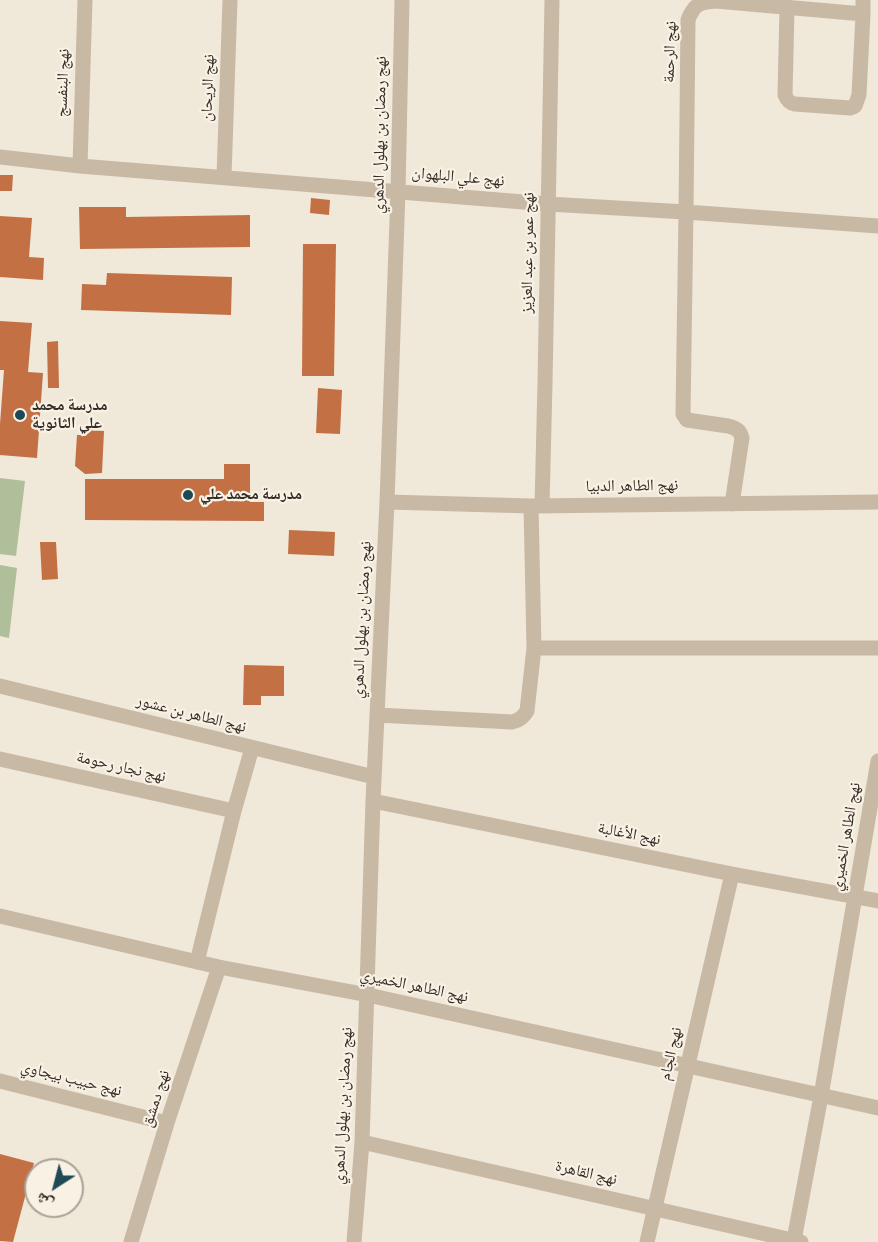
<!DOCTYPE html>
<html>
<head>
<meta charset="utf-8">
<style>
  body { margin:0 }
  #map { position:relative; width:878px; height:1242px; overflow:hidden; background:#f0e8d8; font-family:"Source Sans 3","Noto Naskh Arabic",sans-serif }
  canvas { display:block }
  .north { position:absolute; left:24px; top:1158px; width:60px; height:60px; box-sizing:border-box; background:#f8f1e4; border:2px solid #aaa298; border-radius:50%; rotate:216deg; font-size:16px; font-weight:700; line-height:24px; text-align:center; color:#342c26 }
  .north::after { content:''; display:block; margin:auto; width:21px; height:27px; background:#1d4a54; clip-path:polygon(50% 0,100% 100%,50% 72%,0 100%) }
</style>
</head>
<body>
<div id="map">
<canvas width="878" height="1242"></canvas>
<div class="north">ش</div>
</div>
<script>
const g = document.querySelector('canvas').getContext('2d');
g.lineJoin = 'round';
function paint(path, color) { g.fillStyle = color; g.fill(path, 'evenodd'); }
function strokePath(path, color, width, dash) { g.strokeStyle = color; g.lineWidth = width; g.lineCap = dash ? 'butt' : 'round'; g.setLineDash(dash || []); g.stroke(path); }
function drawText(font, color, halo, rows, align = 'center') {
  g.font = font + ' "Source Sans 3","Noto Naskh Arabic",sans-serif'; g.lineWidth = 4.5; g.setLineDash([]); g.textBaseline = 'middle'; g.strokeStyle = halo; g.fillStyle = color; for (const [text, x, y, turn = 0] of rows) {
    g.save(); g.translate(x, y); g.rotate((+turn || 0) * Math.PI / 180); g.textAlign = isNaN(turn) ? turn : align; if (halo) g.strokeText(text, 0, 0); g.fillText(text, 0, 0); g.restore();
  }
}
paint(new Path2D(`
  M0 478 25 481 16 556 0 554Z
  M0 565 17 568 9 638 0 636Z`), '#aebf99');
paint(new Path2D(`
  M0 175H13L12 191H0Z
  M311 198 330 200 329 215 310 213Z
  M79 207H126V217L250 215V247L80 249Z
  M0 216 32 218 29 257 44 258 43 280 0 277Z
  M303 244H336L334 376H302Z
  M107 273 232 277 231 315 81 310 82 284 106 285Z
  M0 321 32 323 28 372 43 373 37 458 0 455V424L4 370H0Z
  M58 341 59 388H48L47 342Z
  M318 388 342 390 340 434 316 433Z
  M83 430 104 431 102 473 85 474 75 466 77 435H83Z
  M224 464H250V502H264V521L85 520V479H224Z
  M289 530 335 532 334 556 288 554Z
  M40 542H56L58 579 42 580Z
  M244 665 284 666V696H261V705H243Z
  M0 1154 34 1163 13 1242 0 1241Z`), '#c37044');
strokePath(new Path2D(`
  M787 8 785 95C787 100 789 103 795 104L850 108 855 106 859 95 863 14
  M0 157 80 166 548 204 686 212 878 226
  M80 166 85 0
  M224 177 230 0
  M387 502 531 506 878 502
  M732 504 742 438C740 430 736 428 728 426L687 420 683 414 686 212 688 20C694 4 700 2 716 1L863 14V0
  M542 506 545 383 552 0
  M534 648H878
  M0 686 374 777
  M377 715 512 722C520 720 523 717 527 711L534 648 531 506
  M0 759 234 811
  M373 801 732 874 878 901
  M0 916 219 967 368 995 878 1108
  M197 962 234 811 252 748
  M0 1081 167 1123
  M362 1142 801 1242
  M794 1240 821 1096 878 761
  M131 1242 167 1123 219 967
  M354 1242 362 1142 373 801 387 502 398 192 402 0
  M647 1242 732 874`), '#c8b9a5', 15);
for (const [x, y, r, color] of [
  [20,415,6,"#1d4a54"],
  [188,495,6,"#1d4a54"]
]) { const dot = new Path2D(); dot.arc(x, y, r, 0, 2 * Math.PI); g.fillStyle = color; g.fill(dot); strokePath(dot, '#f8f1e4', 2); }
drawText('16px', '#342c26', '#f8f1e4', [
  ["نهج الرحمة",671,52,-88],
  ["نهج البنفسج",64,83,-88],
  ["نهج الريحان",209,88,-88],
  ["نهج رمضان بن بهلول الدهري",381,135,-89],
  ["نهج علي البلهوان",458,178,5],
  ["نهج عمر بن عبد العزيز",529,253,-89],
  ["نهج الطاهر الدبيا",632,487,-1],
  ["نهج رمضان بن بهلول الدهري",363,620,-87],
  ["نهج الطاهر بن عشور",191,715,14],
  ["نهج نجار رحومة",121,768,13],
  ["نهج الأغالبة",629,835,11],
  ["نهج الطاهر الخميري",847,837,-80],
  ["نهج الطاهر الخميري",414,987,12],
  ["نهج الجام",672,1054,-77],
  ["نهج حبيب بيجاوي",71,1080,14],
  ["نهج دمشق",157,1099,-72],
  ["نهج رمضان بن بهلول الدهري",344,1106,-87],
  ["نهج القاهرة",586,1174,13]
]);
drawText('bold 16px', '#342c26', '#f8f1e4', [
  ["مدرسة محمد",32,406],
  ["علي الثانوية",32,424],
  ["مدرسة محمد علي",200,495]
], 'left');
</script>
</body>
</html>
